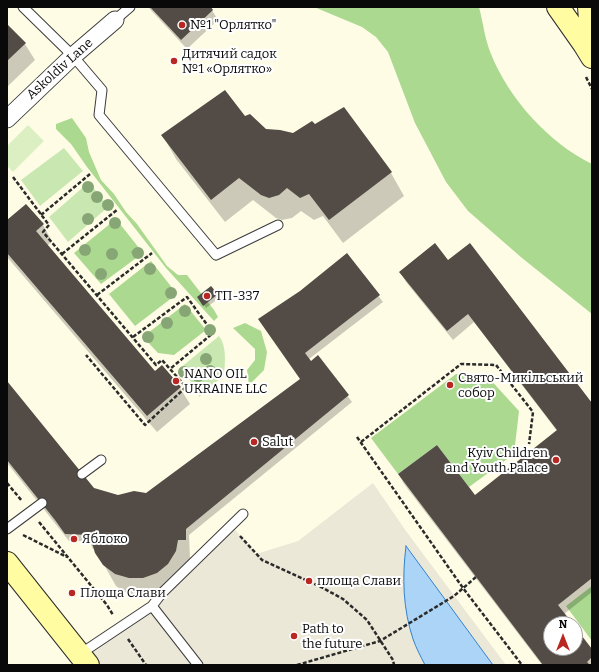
<!DOCTYPE html>
<html>
<head>
<meta charset="utf-8">
<style>
  body { margin:0 }
  #map { position:relative; width:599px; height:672px; overflow:hidden; background:#fffce6; font-family:Bitter,serif }
  canvas { display:block }
  .frame { position:absolute; inset:0; border:8px solid #090909; pointer-events:none }
  .north { position:absolute; left:543px; top:616px; width:40px; height:40px; box-sizing:border-box; background:#fff; border:1px solid #9d9d9d; border-radius:50%; rotate:0deg; font-size:11px; font-weight:700; line-height:16px; text-align:center; color:#090909 }
  .north::after { content:''; display:block; margin:auto; width:14px; height:18px; background:#b82722; clip-path:polygon(50% 0,100% 100%,50% 72%,0 100%) }
</style>
</head>
<body>
<div id="map">
<canvas width="599" height="672"></canvas>
<div class="frame"></div>
<div class="north">N</div>
</div>
<script>
const g = document.querySelector('canvas').getContext('2d');
g.lineJoin = 'round';
function paint(path, color) { g.fillStyle = color; g.fill(path, 'evenodd'); }
function strokePath(path, color, width, dash) { g.strokeStyle = color; g.lineWidth = width; g.lineCap = dash ? 'butt' : 'round'; g.setLineDash(dash || []); g.stroke(path); }
function drawText(font, color, halo, rows, align = 'center') {
  g.font = font + ' Bitter,serif'; g.lineWidth = 4; g.setLineDash([]); g.textBaseline = 'middle'; g.strokeStyle = halo; g.fillStyle = color; for (const [text, x, y, turn = 0] of rows) {
    g.save(); g.translate(x, y); g.rotate((+turn || 0) * Math.PI / 180); g.textAlign = isNaN(turn) ? turn : align; if (halo) g.strokeText(text, 0, 0); g.fillText(text, 0, 0); g.restore();
  }
}
paint(new Path2D(`
  M64 148 83 171 40 206 21 180Z
  M89 182 108 207 68 242 49 217Z
  M219 336C227 346 225 363 224 375L199 397 197 388 179 369Z`), '#c9e8b1');
paint(new Path2D(`
  M314 7H479C483 22 485 40 491 54 509 99 549 143 592 164V314L522 258 468 211 446 182 415 123 388 52 376 37 362 27Z
  M72 118 86 138 89 152 101 180 114 194 126 212 137 224 167 266 178 275H187L214 310 218 317 214 321 166 268 87 167 71 144 56 129V124Z
  M116 219 143 253 101 284 74 253Z
  M151 261 177 294 135 326 109 294Z
  M185 304 206 330 174 355 158 353 143 337Z
  M245 323 261 331 267 352 264 370 249 385 247 370 255 360V349L233 328Z
  M456 374 487 376 519 411 514 454 469 487 437 445 398 474 371 438Z
  M592 586V641L566 606Z`), '#abd990');
paint(new Path2D(`
  M28 125 44 141 13 172 7 166V146Z`), '#dcefc3');
paint(new Path2D(`
  M373 483 406 531 506 665H77L80 654 151 606 231 525 256 554 298 541Z`), '#ece8d8');
const water = new Path2D(`
  M406 546 493 665H425C421 657 416 648 413 639 403 609 402 578 406 546Z`);
paint(water, '#abd4f6');
strokePath(water, '#3283cd', 1);
paint(new Path2D(`
  M148 7H210L218 20 187 49Z
  M7 25 25 44 35 60 7 87Z
  M343 109 391 173 404 196 343 243 323 216 314 220 301 211 292 218 282 220 276 218 253 200 225 222 176 159 163 136 245 118 265 130 294 134 315 126Z
  M7 222 43 225 52 241 47 246 155 372 180 388 190 404 157 432 7 257Z
  M133 250 137 256 135 258 131 252Z
  M347 254 383 302 309 359 311 362 318 356 352 402 189 535 190 558 187 572 179 584 168 593 155 598H141L128 594 116 586 95 549H93L89 541H69L7 463V382L93 489 119 496 149 494 301 380V291Z
  M448 261 592 404V592L564 614 572 624H551V648H575V628L592 650V665H542L404 484 399 475 475 497 557 431 474 322 453 340 406 282 401 272Z
  M211 287 219 298 206 308 200 300Z`), '#0003');
paint(new Path2D(`
  M150 7H211L213 10 181 40Z
  M7 24 26 43 7 61Z
  M225 90 245 116 250 114 266 129 280 130 293 133 312 121 315 124 344 107 392 172 329 220 309 194 300 198 287 188 279 195 269 198 261 195 239 178 211 200 161 135Z
  M26 204 44 224 36 231 155 371 162 365 181 387 147 416 7 253V220Z
  M435 243 448 260 470 243 592 403V578L558 605 573 624H551V648H575V627L592 649V657L587 662 590 665H543L398 474 437 445 475 495 557 430 468 314 447 331 399 272Z
  M347 253 380 295 305 353 311 361 318 355 349 395 186 529V540H178L176 551 168 564 157 573 143 578H129L115 574 103 565 95 553 92 543H88L89 535 65 534 55 520 7 460V381L94 488 118 495 134 491 146 493 300 379 258 319 300 291Z
  M211 286 218 294 203 306 197 297Z`), '#524b46');
const lane = new Path2D(`
  M23 7 73 56 102 90 99 115 216 255 278 225
  M115 20 130 7
  M82 474 101 460
  M7 529 42 503
  M152 606 198 665
  M80 654 152 606 162 593 243 514`);
const street = new Path2D(`
  M7 119 73 56 115 20`);
const secondary = new Path2D(`
  M558 7 584 44 592 57
  M589 7 592 44
  M7 563 88 665`);
strokePath(lane, '#3c3c3c', 11);
strokePath(street, '#3c3c3c', 19);
strokePath(secondary, '#2b2b2b', 24);
strokePath(new Path2D(`
  M586 77 592 89
  M13 177 49 225 43 232 156 365 162 360 186 387 145 425 86 355
  M41 215 90 174
  M62 254 118 209
  M97 295 152 253
  M133 337 187 297 213 333 170 369
  M357 437 463 588 522 665
  M361 442 461 364 496 365 533 412 529 444
  M7 483 22 501
  M39 522 107 605 113 615
  M23 535 67 557
  M240 536 262 560 321 587 343 599 367 620 393 660 394 665
  M128 639 146 665
  M297 665 380 641 454 596 476 577`), '#2b2b2b', 2.5, [4, 2]);
strokePath(lane, '#fff', 9);
strokePath(street, '#fff', 17);
strokePath(secondary, '#fffca1', 22);
g.fillStyle = '#87a676';
for (const [x, y] of [
  [88,187],
  [97,197],
  [108,205],
  [88,219],
  [115,223],
  [85,250],
  [138,253],
  [112,254],
  [150,269],
  [101,274],
  [171,293],
  [185,311],
  [167,323],
  [210,330],
  [148,337],
  [206,359],
  [210,371],
  [184,372],
  [198,376]
]) { g.beginPath(); g.arc(x, y, 6, 0, 2 * Math.PI); g.fill(); }
for (const [x, y, r, color] of [
  [182,25,4,"#b82722"],
  [174,61,4,"#b82722"],
  [207,296,4,"#b82722"],
  [176,381,4,"#b82722"],
  [450,385,4,"#b82722"],
  [254,442,4,"#b82722"],
  [556,460,4,"#b82722"],
  [74,539,4,"#b82722"],
  [309,581,4,"#b82722"],
  [72,593,4,"#b82722"],
  [294,636,4,"#b82722"]
]) { const dot = new Path2D(); dot.arc(x, y, r, 0, 2 * Math.PI); g.fillStyle = color; g.fill(dot); strokePath(dot, '#fff', 1.5); }
drawText('13px', '#090909', '#fff', [
  ["№1 \"Орлятко\"",190,25],
  ["Дитячий садок",182,54],
  ["№1 «Орлятко»",182,69],
  ["ТП-337",215,296],
  ["NANO OIL",184,374],
  ["UKRAINE LLC",184,389],
  ["Свято-Микільський",458,378],
  ["собор",458,393],
  ["Salut",262,442],
  ["Kyiv Children",548,453,"right"],
  ["and Youth Palace",548,468,"right"],
  ["Яблоко",82,539],
  ["площа Слави",317,581],
  ["Площа Слави",80,593],
  ["Path to",302,629],
  ["the future",302,644]
], 'left');
drawText('13px', '#090909', '#fff', [
  ["Askoldiv Lane",60,69,-42]
]);
</script>
</body>
</html>
